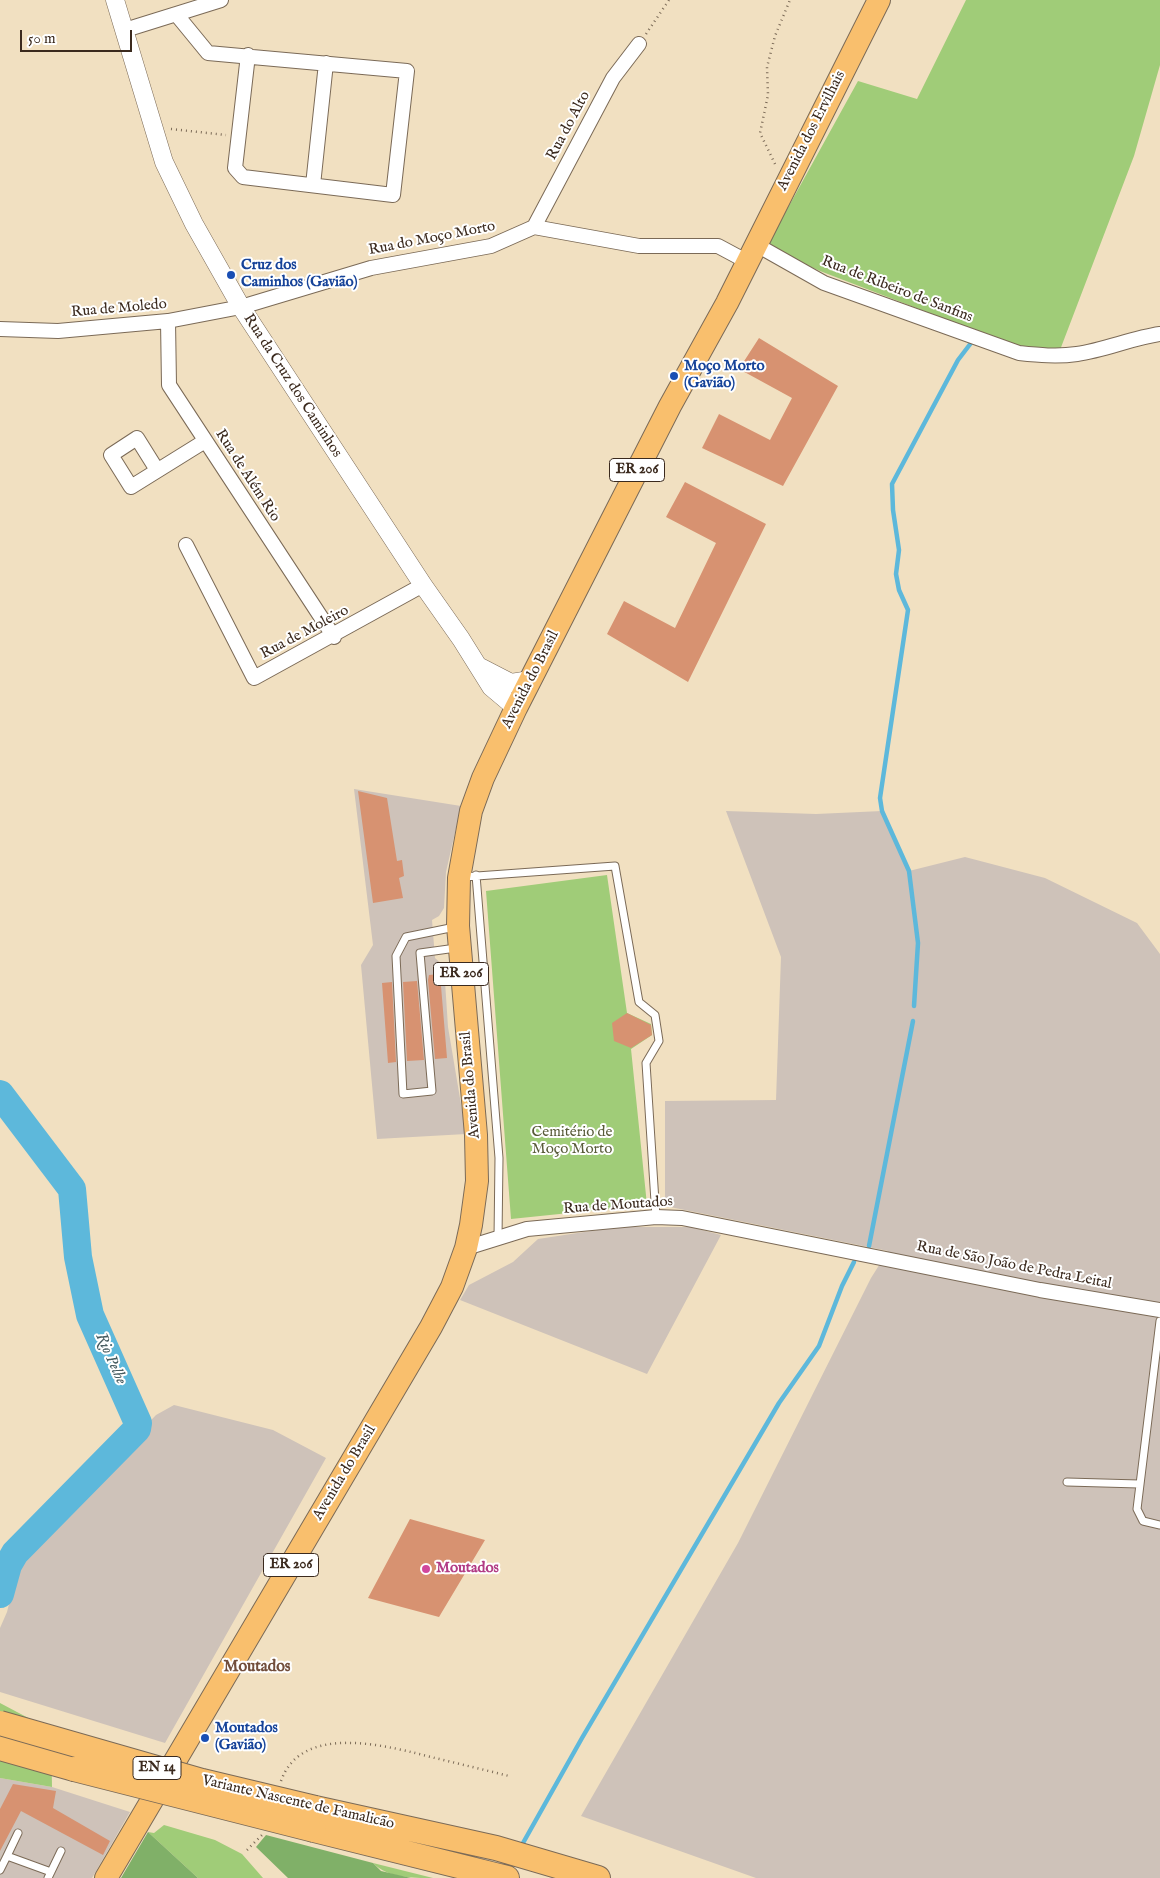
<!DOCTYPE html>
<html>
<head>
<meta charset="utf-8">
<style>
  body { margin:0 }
  #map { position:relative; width:1160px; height:1878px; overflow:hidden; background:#f1e0c1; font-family:"IM FELL English",serif }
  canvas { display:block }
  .scale { position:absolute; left:20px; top:30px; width:112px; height:22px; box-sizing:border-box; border:2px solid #3b2a1e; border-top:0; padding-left:6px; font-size:15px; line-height:18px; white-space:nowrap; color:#3b2a1e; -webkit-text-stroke:4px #fff; paint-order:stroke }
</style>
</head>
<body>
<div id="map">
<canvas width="1160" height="1878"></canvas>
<div class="scale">50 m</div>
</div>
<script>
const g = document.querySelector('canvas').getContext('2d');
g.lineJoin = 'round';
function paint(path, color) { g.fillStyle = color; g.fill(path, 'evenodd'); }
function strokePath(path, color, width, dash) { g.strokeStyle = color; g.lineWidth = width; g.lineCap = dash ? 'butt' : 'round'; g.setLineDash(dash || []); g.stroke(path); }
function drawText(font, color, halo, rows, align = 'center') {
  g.font = font + ' "IM FELL English",serif'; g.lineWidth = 4; g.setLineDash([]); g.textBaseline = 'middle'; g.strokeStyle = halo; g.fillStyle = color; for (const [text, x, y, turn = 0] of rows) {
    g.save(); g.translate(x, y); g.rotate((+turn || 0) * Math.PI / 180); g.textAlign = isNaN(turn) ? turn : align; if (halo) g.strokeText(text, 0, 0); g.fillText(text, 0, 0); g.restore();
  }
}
paint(new Path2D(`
  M354 789 461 806 446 872 444 908 439 916 432 920 435 958 444 966 448 1027 466 1134 377 1139 361 965 373 945Z
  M726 811 816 814 882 811 909 871 965 857 1045 878 1137 923 1160 954V1878H756L581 1816 738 1543 871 1278 888 1251 665 1206V1101L776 1100 781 957Z
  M617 1227H691L721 1235 647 1374 460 1300 469 1285 513 1262 538 1239Z
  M174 1405 273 1430 326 1458 165 1743 0 1692V1628L7 1612 21 1556 156 1415Z
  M0 1778 52 1787 130 1812 92 1878H0Z`), '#cec2b9');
paint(new Path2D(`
  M966 0H1160V65L1134 156 1060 350 1023 349 820 271 775 251 769 242 858 81 917 99Z
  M607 875 627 1013 651 1024 652 1035 631 1049 647 1205 511 1219 486 891Z
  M0 1703 51 1730 52 1787 0 1778Z
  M164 1825 215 1840 242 1854 263 1878H198L148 1832 154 1833Z
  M373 1863 433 1878C412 1878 388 1878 373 1863Z`), '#a0cc78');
paint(new Path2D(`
  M148 1832 198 1878H121Z
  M266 1835 373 1863 381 1871 411 1878H288L256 1847Z`), '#80b068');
strokePath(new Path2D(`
  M914 1006 918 943 909 871 882 811 880 798 908 610 899 590 896 574 899 550 893 510 892 484 958 360 971 343
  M869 1246 913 1021
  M523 1843 582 1738 779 1403 819 1346 842 1286 854 1262`), '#5db8db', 4.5);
strokePath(new Path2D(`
  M0 1094 72 1189 78 1257 90 1315 138 1423 137 1429 15 1553 8 1565 0 1594`), '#5db8db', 28);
paint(new Path2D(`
  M759 338 838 386 783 486 702 448 719 414 770 440 792 398 739 369Z
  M685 482 766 524 688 682 607 634 624 601 675 628 716 543 666 517Z
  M358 791 387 798 397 861 402 860 404 876 399 878 403 898 373 903Z
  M440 974 447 1058 435 1059 428 980 429 975Z
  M417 981 424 1060 407 1061 403 982Z
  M392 982 396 1062 388 1063 382 983Z
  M627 1013 651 1025 652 1035 631 1048 614 1041 612 1023Z
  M410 1519 485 1540 439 1617 368 1598Z
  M13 1784 56 1791 53 1808 110 1841 103 1855 21 1811 0 1851V1809Z`), '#d79271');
const service = new Path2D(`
  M476 875 499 1158 498 1238
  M463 877 615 866 639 1002 655 1015 659 1041 646 1063 656 1217
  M455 927 406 937 396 956 403 1094 432 1091 420 953 456 948
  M1160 1321 1137 1509 1143 1521 1160 1525
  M1067 1482 1139 1484
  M7 1856 18 1833
  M0 1870 7 1856 51 1872
  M48 1878 61 1851`);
const minor = new Path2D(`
  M176 14 208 53 407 71 393 195 243 177 235 168 248 55
  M125 30 221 0
  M313 185 326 63
  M534 227 613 78 639 44
  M755 244 824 283 1019 353C1038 355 1057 357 1077 354 1105 350 1132 338 1160 334
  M168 321 169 385 334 637
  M0 329 58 331 168 321 241 307 371 268 491 246 534 227 639 246H718L746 261
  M157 470 137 438 111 455 131 487 205 441
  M186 545 254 678 423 585
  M466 1248 527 1229 656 1217 682 1218 1040 1290 1160 1310`);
const tertiary = new Path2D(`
  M115 0 164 162 194 224 241 307 423 585 461 639 491 687 516 708
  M480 667 511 683 530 680`);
const primary = new Path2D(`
  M106 1878 431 1327 452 1287 466 1248 471 1225 477 1181 476 1135 458 926 459 878 471 811 483 778 516 708 670 406 727 303 879 0`);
const trunk = new Path2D(`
  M0 1748 74 1769
  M315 1808 496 1848 598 1878
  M314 1830 507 1878`);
strokePath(service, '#7b6a57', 9);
strokePath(minor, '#7b6a57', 16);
strokePath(tertiary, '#7b6a57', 19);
strokePath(primary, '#7b6a57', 24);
strokePath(trunk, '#7b6a57', 26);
strokePath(new Path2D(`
  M646 34 669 0
  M171 129 226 135
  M775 164 760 133 768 95 767 67 775 36 790 0
  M281 1781C302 1721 391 1747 435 1758 460 1764 485 1770 509 1776
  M247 1850 262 1835`), '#7b6a57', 2.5, [1, 4]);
strokePath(service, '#fff', 7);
strokePath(minor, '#fff', 14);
strokePath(tertiary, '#fff', 18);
strokePath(primary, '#f9bf6d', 22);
strokePath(trunk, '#f9bf6d', 24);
const trunkBridge = new Path2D(`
  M0 1723 202 1781 315 1808
  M74 1769 314 1830`);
strokePath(trunkBridge, '#7b6a57', 26, []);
strokePath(trunkBridge, '#f9bf6d', 24);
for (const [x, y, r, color] of [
  [231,275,5,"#1a4fb4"],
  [674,376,5,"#1a4fb4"],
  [426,1569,5,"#d1479c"],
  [205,1738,5,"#1a4fb4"]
]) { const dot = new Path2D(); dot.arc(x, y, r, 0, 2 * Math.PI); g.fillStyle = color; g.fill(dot); strokePath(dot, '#fff', 2); }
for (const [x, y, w] of [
  [637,470,55],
  [461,974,55],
  [291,1565,55],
  [157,1768,48]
]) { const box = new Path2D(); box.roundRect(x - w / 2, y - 11.5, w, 23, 4); g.fillStyle = '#fff'; g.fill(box); strokePath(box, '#3b2a1e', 1); }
drawText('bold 14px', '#3b2a1e', null, [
  ["ER 206",637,470],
  ["ER 206",461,974],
  ["ER 206",291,1565],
  ["EN 14",157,1768]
]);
drawText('15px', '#3b2a1e', '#fff', [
  ["Rua do Alto",569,126,-62],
  ["Avenida dos Ervilhais",812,131,-63],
  ["Rua do Moço Morto",432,239,-11],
  ["Rua de Ribeiro de Sanfins",897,290,21],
  ["Rua de Moledo",119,309,-5],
  ["Rua da Cruz dos Caminhos",292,386,57],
  ["Rua de Além Rio",247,476,57],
  ["Rua de Moleiro",305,633,-28],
  ["Avenida do Brasil",531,680,-63],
  ["Avenida do Brasil",471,1085,-95],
  ["Rua de Moutados",618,1206,-4],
  ["Rua de São João de Pedra Leital",1014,1266,11],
  ["Avenida do Brasil",345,1473,-59],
  ["Variante Nascente de Famalicão",298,1803,13]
]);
drawText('bold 15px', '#164399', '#fff', [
  ["Cruz dos",241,266],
  ["Caminhos (Gavião)",241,283],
  ["Moço Morto",684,367],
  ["(Gavião)",684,384],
  ["Moutados",215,1729],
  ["(Gavião)",215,1746]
], 'left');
drawText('15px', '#595b39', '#fff', [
  ["Cemitério de",572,1133],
  ["Moço Morto",572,1150]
]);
drawText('bold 15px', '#b23c85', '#fff', [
  ["Moutados",436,1569]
], 'left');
drawText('italic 16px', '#475c60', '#fff', [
  ["Rio Pelhe",110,1359,66]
]);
drawText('bold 16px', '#724e3b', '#fff', [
  ["Moutados",257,1668]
]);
</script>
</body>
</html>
